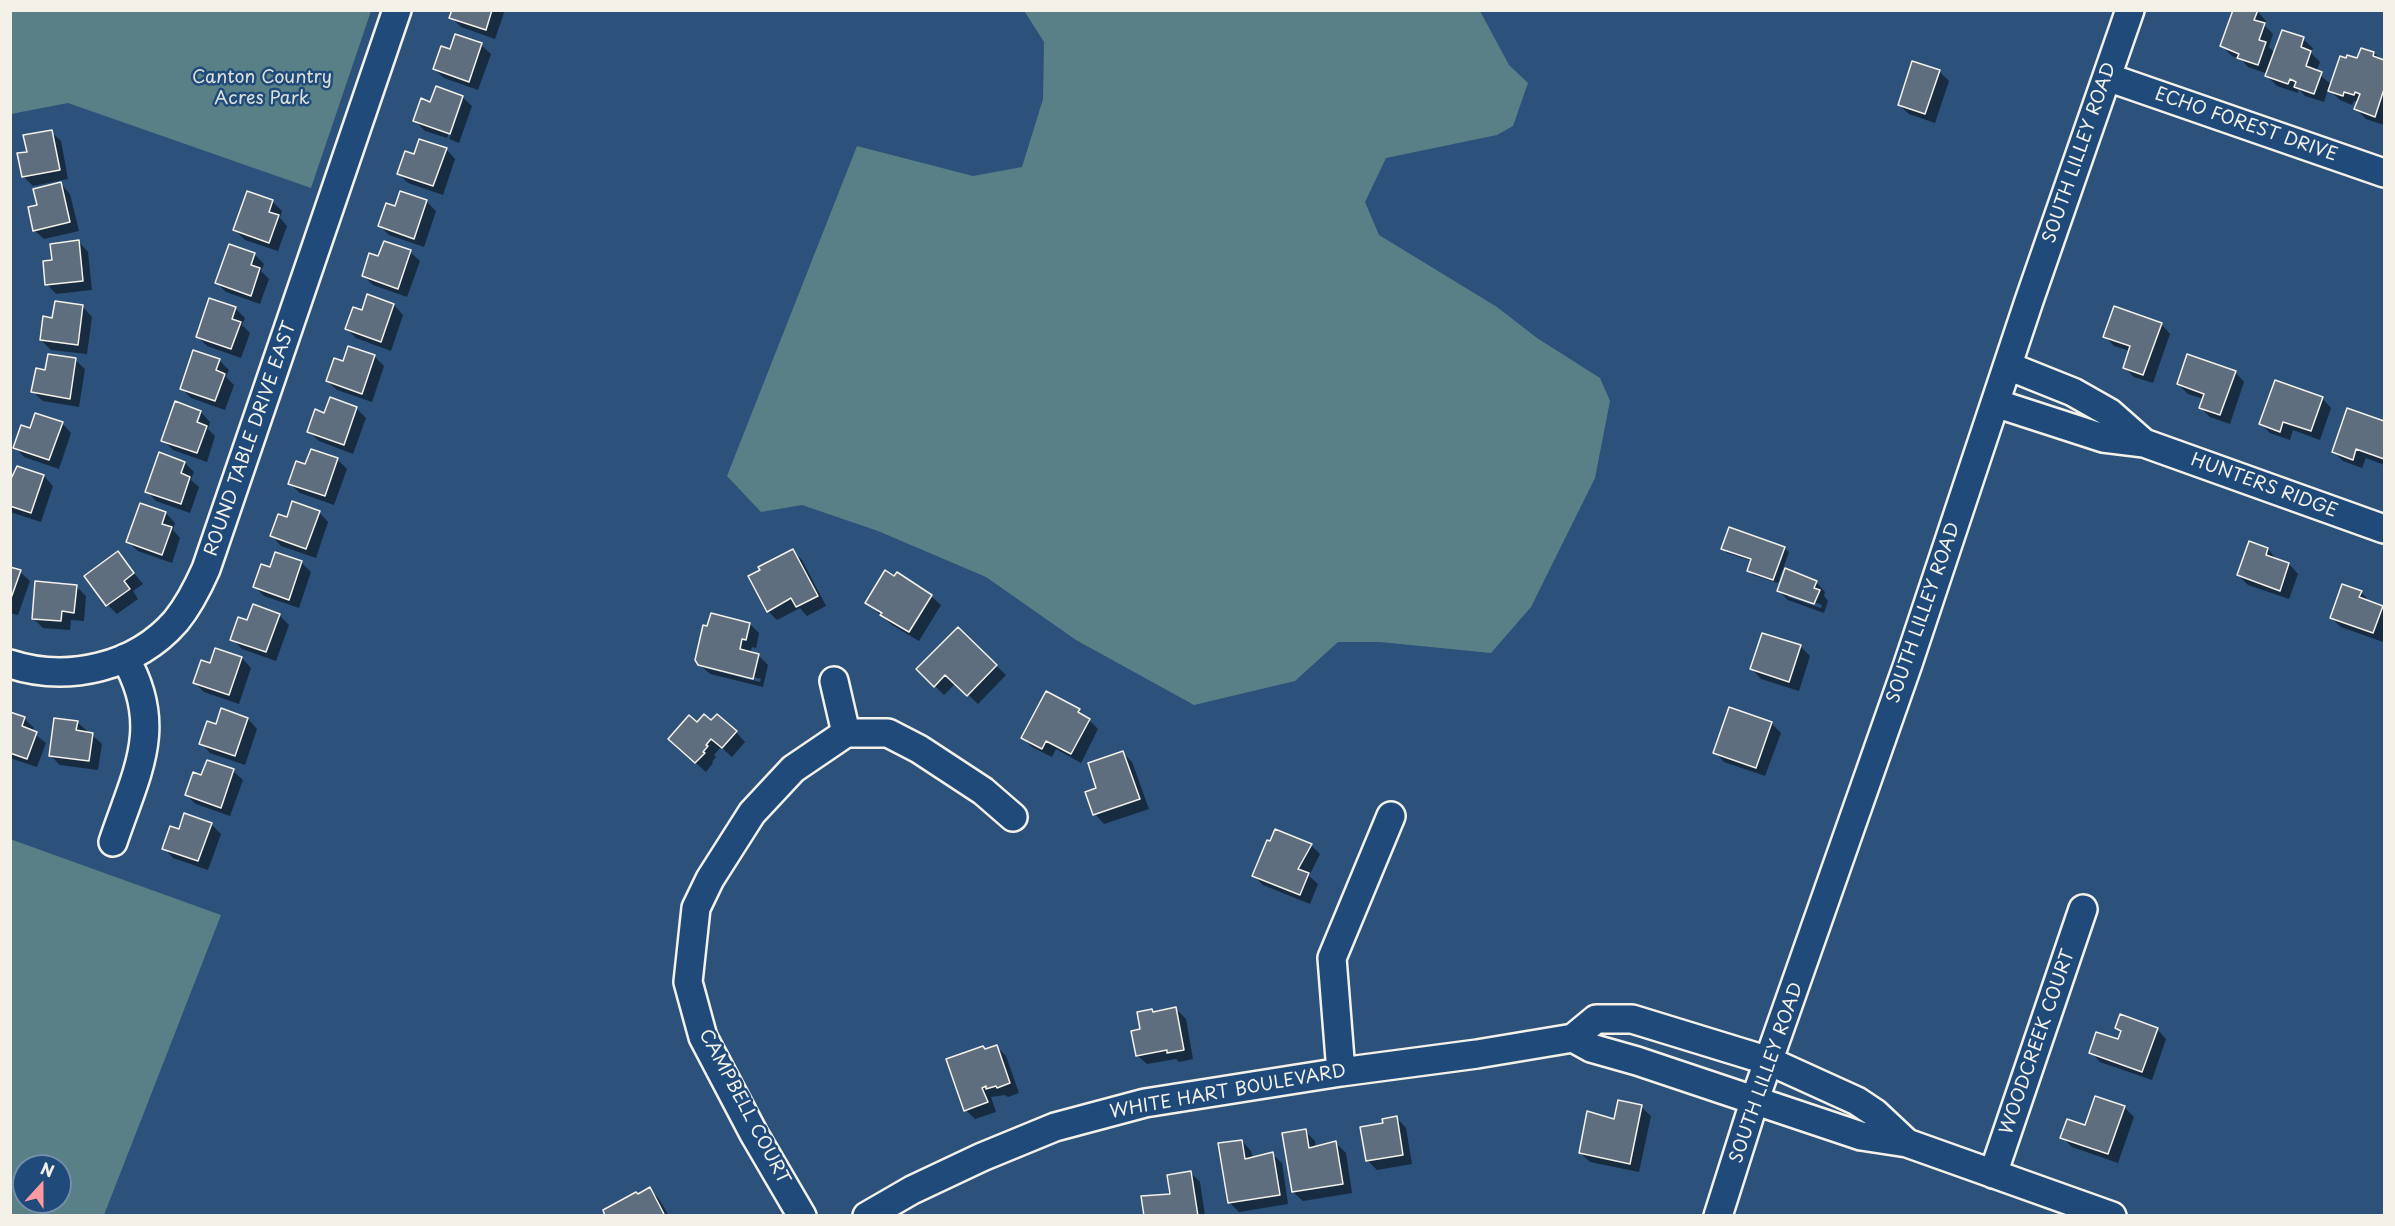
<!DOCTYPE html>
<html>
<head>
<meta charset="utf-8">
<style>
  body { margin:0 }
  #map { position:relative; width:2395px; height:1226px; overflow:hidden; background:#2c517b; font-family:"Playpen Sans",sans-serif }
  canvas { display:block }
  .frame { position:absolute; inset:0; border:12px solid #f4f1e8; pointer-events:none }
  .north { position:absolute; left:12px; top:1154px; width:60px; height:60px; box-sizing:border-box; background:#1f4a7a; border:2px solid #748da6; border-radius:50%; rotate:21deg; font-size:16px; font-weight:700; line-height:24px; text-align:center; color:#f4f1e8 }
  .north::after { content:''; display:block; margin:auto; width:21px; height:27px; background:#ff9aa2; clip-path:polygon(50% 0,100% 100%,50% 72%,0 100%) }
</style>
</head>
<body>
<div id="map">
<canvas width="2395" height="1226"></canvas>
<div class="frame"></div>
<div class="north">N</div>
</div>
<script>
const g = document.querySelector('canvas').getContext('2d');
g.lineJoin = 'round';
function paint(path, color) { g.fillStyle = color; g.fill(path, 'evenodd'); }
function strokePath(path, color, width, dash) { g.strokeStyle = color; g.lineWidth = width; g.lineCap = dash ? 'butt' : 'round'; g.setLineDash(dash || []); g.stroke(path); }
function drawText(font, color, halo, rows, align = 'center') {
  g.font = font + ' "Playpen Sans",sans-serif'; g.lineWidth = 5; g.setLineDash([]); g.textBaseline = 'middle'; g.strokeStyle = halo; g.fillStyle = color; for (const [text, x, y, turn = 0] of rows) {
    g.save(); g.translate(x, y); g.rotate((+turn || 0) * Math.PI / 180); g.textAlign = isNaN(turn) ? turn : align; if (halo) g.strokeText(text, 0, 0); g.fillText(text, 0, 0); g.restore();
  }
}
paint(new Path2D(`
  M11 10H371V11L311 188 68 103 11 114Z
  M1022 11H1480L1509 65 1528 83 1513 126 1497 135 1386 158 1365 202 1379 235 1497 307 1537 338 1600 378 1610 401 1595 478 1531 607 1491 653 1380 642H1338L1295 681 1194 705 1076 640 986 577 878 531 802 505 761 512 727 476 857 146 973 176 1022 167 1043 99 1044 42 1025 12Z
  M10 839 221 915 104 1215H11ZM24 1166H60V1202H24Z`), '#588086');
paint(new Path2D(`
  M453 10H505L495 39 461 27 451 17Z
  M2257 11 2266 21 2265 26 2273 34 2269 47 2275 53 2283 32 2303 39 2313 48 2311 53 2320 62 2316 72 2332 85 2358 60 2374 53 2384 62V125L2366 119 2356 109 2358 102 2354 101 2352 105 2340 100 2328 89 2324 102 2305 96 2299 89 2298 93 2277 86 2267 76 2268 74 2248 67 2241 59 2232 56 2222 46Z
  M481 45 491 54 478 90 444 78 434 69Z
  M1939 71 1949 81 1935 123 1909 114 1899 105Z
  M462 97 472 106 459 143 449 139 463 100H460L447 138 425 131 415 121 431 103Z
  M51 132 61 141 68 179 33 186 23 176 28 153Z
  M446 149 455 159 443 195 408 183 399 174 415 156Z
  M61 184 70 194 79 231 44 239 34 230 39 206Z
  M248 193 273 202 282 211 280 218 287 226 278 251 245 240 235 230Z
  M401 193 427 202 436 211 424 247 389 235 380 226 396 208Z
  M79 242 88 252 92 290 56 294 47 284 54 261Z
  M410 252 420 261 407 297 373 285 363 275 379 258Z
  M254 254 264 264 261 271 269 279 260 304 226 292 217 283Z
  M394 305 403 315 391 351 356 338 347 329 363 312Z
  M83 307 92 317 87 354 51 350 41 340 54 320Z
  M235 308 245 318 242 325 250 333 241 358 207 346 198 337Z
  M2161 324 2170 334 2153 383 2134 377 2124 367 2130 351 2114 346 2105 336Z
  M349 348 375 357 384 366 372 402 337 390 327 381 344 363Z
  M75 360 85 369 79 407 43 401 33 392 46 372Z
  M219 360 229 370 226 377 234 385 225 410 191 398 181 388Z
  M2235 372 2244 382 2230 424 2210 417 2201 408 2204 399 2188 394 2178 384Z
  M2322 398 2331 408 2320 440 2293 430 2290 440 2270 433 2261 424Z
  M356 408 366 418 353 454 319 441 309 432 325 414Z
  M2348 410 2384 422V465L2366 458 2362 468 2343 461 2334 452Z
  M201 412 210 422 208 429 215 436 207 462 173 450 163 440ZM198 415H201L196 430 194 429Z
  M62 423 71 433 59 469 24 457 15 447 31 430Z
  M337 459 347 469 334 505 300 493 290 484 306 466Z
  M185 463 194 472 191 480 199 487 190 513 156 501 147 491Z
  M18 468 44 476 53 486 41 522 10 512V482Z
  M141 505 166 513 175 523 173 530 180 538 172 563 138 551 128 542Z
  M319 512 328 522 316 558 281 546 272 536 288 519Z
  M1723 548H1784L1789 552 1778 583 1753 575 1748 570 1752 561 1727 553Z
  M2268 549 2277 560 2289 564 2298 574 2289 599 2248 585 2238 575Z
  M792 550 802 560 826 606 807 616 800 608 777 620 768 611Z
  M117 553 143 584 133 591 138 599 117 614 108 605Z
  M276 554 302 563 311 572 299 608 264 596 255 587 271 569Z
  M10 568 20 572 30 581 18 615 10 613Z
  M1816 582 1825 592 1824 596 1828 601 1824 613 1788 600 1779 591ZM1788 593 1822 605 1821 608 1788 597Z
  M76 586 86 596 84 621 71 620 70 630 43 628 33 618Z
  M2361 592 2370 602 2384 610 2383 642 2341 627 2331 618Z
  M931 596 941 605 919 641 892 625 867 603Z
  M279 615 289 625 276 661 242 649 232 639 248 622Z
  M750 624 759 633 756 648 752 647 750 653 759 656 768 665 763 687 710 674 699 664ZM705 665 761 679 760 682 705 668Z
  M958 629 1006 675 978 704 956 683 944 695 918 669Z
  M1800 646 1810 656 1799 691 1761 679 1752 669Z
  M242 658 251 668 239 704 204 692 194 682 210 665Z
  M1079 710 1098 729 1081 763 1056 749 1052 757 1032 747 1023 738Z
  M10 714 24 718 34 728 32 732 46 743 37 767 10 758Z
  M248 719 257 729 245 765 210 753 201 743 216 726Z
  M77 722 102 744 98 770 60 765 50 755Z
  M711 723 736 732 745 742 732 757 721 747 714 755 716 757 712 762 713 763 706 772 679 748 697 724Z
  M1771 723 1781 733 1765 776 1724 762 1715 752Z
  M1123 753 1132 762 1149 809 1104 824 1095 814 1098 789Z
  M233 771 243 780 230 816 196 804 186 795 202 777Z
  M211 824 221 834 208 870 173 858 164 848Z
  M1311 845 1320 854 1309 876 1318 884 1310 904 1263 885 1254 876Z
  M1176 1009 1186 1019 1193 1059 1179 1062 1176 1059 1147 1064 1137 1055 1142 1030 1154 1013Z
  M2116 1028 2157 1029 2166 1039 2152 1080 2100 1062 2091 1052 2119 1041 2122 1033Z
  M996 1046 1006 1056 1019 1093 1008 1097 1005 1095 991 1097 996 1112 975 1119 966 1110 986 1050Z
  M1641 1107 1651 1116 1639 1172 1590 1162 1580 1153 1616 1121Z
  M2124 1107 2134 1117 2118 1163 2072 1147 2062 1137Z
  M1397 1118 1406 1128 1412 1164 1377 1170 1367 1160 1385 1125Z
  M1305 1131 1315 1141 1316 1148 1336 1143 1346 1153 1352 1193 1303 1201 1293 1192Z
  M1242 1141 1251 1151 1253 1158 1272 1154 1282 1163 1288 1204 1239 1212 1229 1202Z
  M1190 1172 1200 1182 1205 1216H1146L1171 1195Z
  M650 1189 659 1199 669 1216H607Z`), '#0007');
const building = new Path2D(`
  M452 10H492L486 30 449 18Z
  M2233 10H2258L2254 20 2265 23 2259 40 2266 42 2258 65 2237 58 2239 54 2220 46Z
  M2282 30 2304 37 2301 47 2311 51 2306 66 2322 72 2314 94 2294 87 2296 82 2290 79 2288 84 2265 76Z
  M455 34 482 43 469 82 433 69 441 46 450 49Z
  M2361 48 2374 52 2373 56 2384 60V89L2375 117 2354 109 2360 94 2355 92 2354 95 2344 92 2343 96 2328 91 2340 56 2346 58 2347 55 2357 58Z
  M1912 61 1940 70 1925 114 1898 105Z
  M436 86 463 96 450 134 413 121 421 98 430 102Z
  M52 130 60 170 22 177 17 153 27 152 23 135Z
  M419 139 447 148 433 186 397 174 405 151 414 154Z
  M61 182 70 222 33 231 28 207 37 205 33 189Z
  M247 191 273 200 269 212 279 215 269 243 233 230Z
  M400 191 427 200 414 239 378 226 386 203 395 206Z
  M79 240 83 281 45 285 43 261 52 260 50 244Z
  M384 241 411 250 398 289 362 276 369 253 378 256Z
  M229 244 255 253 251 265 260 268 251 296 215 283Z
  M367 294 394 304 381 342 345 329 353 307 362 310Z
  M209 298 236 307 232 319 241 322 231 349 196 337Z
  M55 301 83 305 78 345 40 340 43 316 52 318Z
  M2114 306 2162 323 2143 375 2123 368 2130 346 2103 337Z
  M348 346 375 355 362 394 326 381 334 358 343 361Z
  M193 350 220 359 216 370 225 374 215 401 180 389Z
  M48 354 76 358 70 399 31 392 36 368 45 370Z
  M2187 354 2236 371 2220 415 2199 408 2204 394 2177 384Z
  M2275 380 2323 397 2311 431 2283 422 2280 432 2259 424Z
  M330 397 357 407 344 445 307 432 315 409 324 413Z
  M175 401 201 411 197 422 207 426 197 453 161 441Z
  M2347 408 2384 421V459L2356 449 2353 460 2332 452Z
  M35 413 63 422 49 460 13 448 21 425 30 428Z
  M311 449 338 458 325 496 288 484 296 461 305 464Z
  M159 452 185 462 181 473 190 477 181 504 145 492Z
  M17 466 44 475 31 513 10 506V481Z
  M292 501 320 511 306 549 270 536 278 514 287 517Z
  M140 503 166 512 162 524 172 527 162 555 126 542Z
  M1729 527 1785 547 1773 580 1747 571 1751 559 1721 549Z
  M2249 541 2268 548 2266 555 2289 563 2280 591 2237 575Z
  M793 549 818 596 796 607 791 598 767 612 748 576 760 570 758 567Z
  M118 551 134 573 124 581 130 589 106 606 84 576Z
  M275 552 302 561 289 600 253 587 261 564 270 567Z
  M10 567 21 570 10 601Z
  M1785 568 1817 581 1814 588 1820 590 1814 604 1777 591Z
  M885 570 894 576 897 572 932 595 909 632 880 615 882 613 865 603Z
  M35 581 77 585 74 613 62 611 61 621 32 619Z
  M2342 584 2362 591 2359 597 2383 606 2373 633 2330 618Z
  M253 604 280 614 266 652 230 640 238 617 247 620Z
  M711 613 750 623 746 640 742 639 740 649 759 654 753 679 698 665 695 660 703 625 707 626Z
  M958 627 997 665 967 696 945 675 934 687 916 669Z
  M1762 633 1801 645 1789 682 1750 669Z
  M215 648 242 657 229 695 193 683 201 660 210 663Z
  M1046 691 1080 709 1078 712 1090 719 1071 754 1046 741 1042 749 1021 738Z
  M1729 707 1772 722 1756 768 1713 753Z
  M221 708 248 718 235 756 199 744 207 721 216 724Z
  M10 712 25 717 22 726 37 732 27 759 10 753Z
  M704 714 711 720 717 714 737 731 722 748 711 739 706 745 708 746 703 752 705 753 695 763 668 739 689 715 697 722Z
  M54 718 78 721 76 730 93 733 89 761 49 756Z
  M1123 751 1140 799 1093 815 1085 792 1096 788 1088 763Z
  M207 760 234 769 221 808 185 795 193 772 201 775Z
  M184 813 212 823 198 861 162 849 170 826 179 829Z
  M1275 829 1312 844 1298 869 1309 873 1300 895 1252 876 1267 840 1270 841Z
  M1176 1007 1184 1050 1167 1053V1050L1136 1056 1131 1031 1140 1029 1137 1012 1152 1009 1153 1012Z
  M2120 1014 2158 1028 2142 1072 2089 1053 2096 1032 2118 1039 2121 1031 2115 1028Z
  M997 1045 1010 1083 997 1088 996 1086 986 1089V1086L982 1088 988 1102 964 1111 946 1059 983 1046 985 1049Z
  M2095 1096 2125 1106 2108 1154 2060 1138 2067 1119 2085 1125Z
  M1618 1100 1642 1105 1630 1164 1579 1153 1587 1111 1614 1119Z
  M1397 1116 1403 1155 1366 1161 1360 1127 1383 1123 1382 1119Z
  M1306 1129 1309 1148 1336 1141 1343 1184 1292 1192 1282 1133Z
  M1242 1140 1245 1159 1273 1152 1280 1195 1228 1203 1218 1143Z
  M1191 1171 1198 1216H1144L1141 1196 1170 1194 1167 1175Z
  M650 1187 665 1216H605L603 1210 636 1192 638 1194Z`);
paint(building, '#5f6e7f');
strokePath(building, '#f4f1e8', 1.5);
const minor = new Path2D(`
  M2107 77 2384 173
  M2008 366 2073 392 2110 413 2144 443
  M1995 403 2103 438 2144 443 2384 529
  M10 664C68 683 136 667 176 621 189 605 198 587 206 569L397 10
  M834 681 846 733
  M113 842C136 773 165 727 125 658
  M1573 1038 1591 1048 1637 1061 1861 1136 1907 1143 2112 1216
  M1341 1072 1332 958 1391 816
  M1993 1174 2083 909
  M802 1216 754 1134 703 1037 688 982 696 908 710 879 752 813 793 769 846 733H888L919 749 983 791 1013 817
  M867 1216 912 1190 982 1157 1055 1127 1145 1103 1341 1072 1477 1054 1573 1038 1596 1019H1632L1769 1061 1857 1101 1875 1113 1907 1143
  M1718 1216 1755 1099 1908 664 2029 301 2130 10`);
strokePath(minor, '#f4f1e8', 32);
strokePath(minor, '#1f4a7a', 27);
drawText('18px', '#dde0d9', '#1f4a7a', [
  ["Canton Country",262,78],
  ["Acres Park",262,99]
]);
drawText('18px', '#f4f1e8', '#1f4a7a', [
  ["ECHO FOREST DRIVE",2246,125,19],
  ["SOUTH LILLEY ROAD",2080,153,-71],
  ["ROUND TABLE DRIVE EAST",251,439,-71],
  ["HUNTERS RIDGE",2264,486,20],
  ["SOUTH LILLEY ROAD",1924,613,-71],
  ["WOODCREEK COURT",2038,1042,-71],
  ["SOUTH LILLEY ROAD",1767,1073,-71],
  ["WHITE HART BOULEVARD",1228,1092,-10],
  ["CAMPBELL COURT",744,1107,62]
]);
</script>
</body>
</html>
